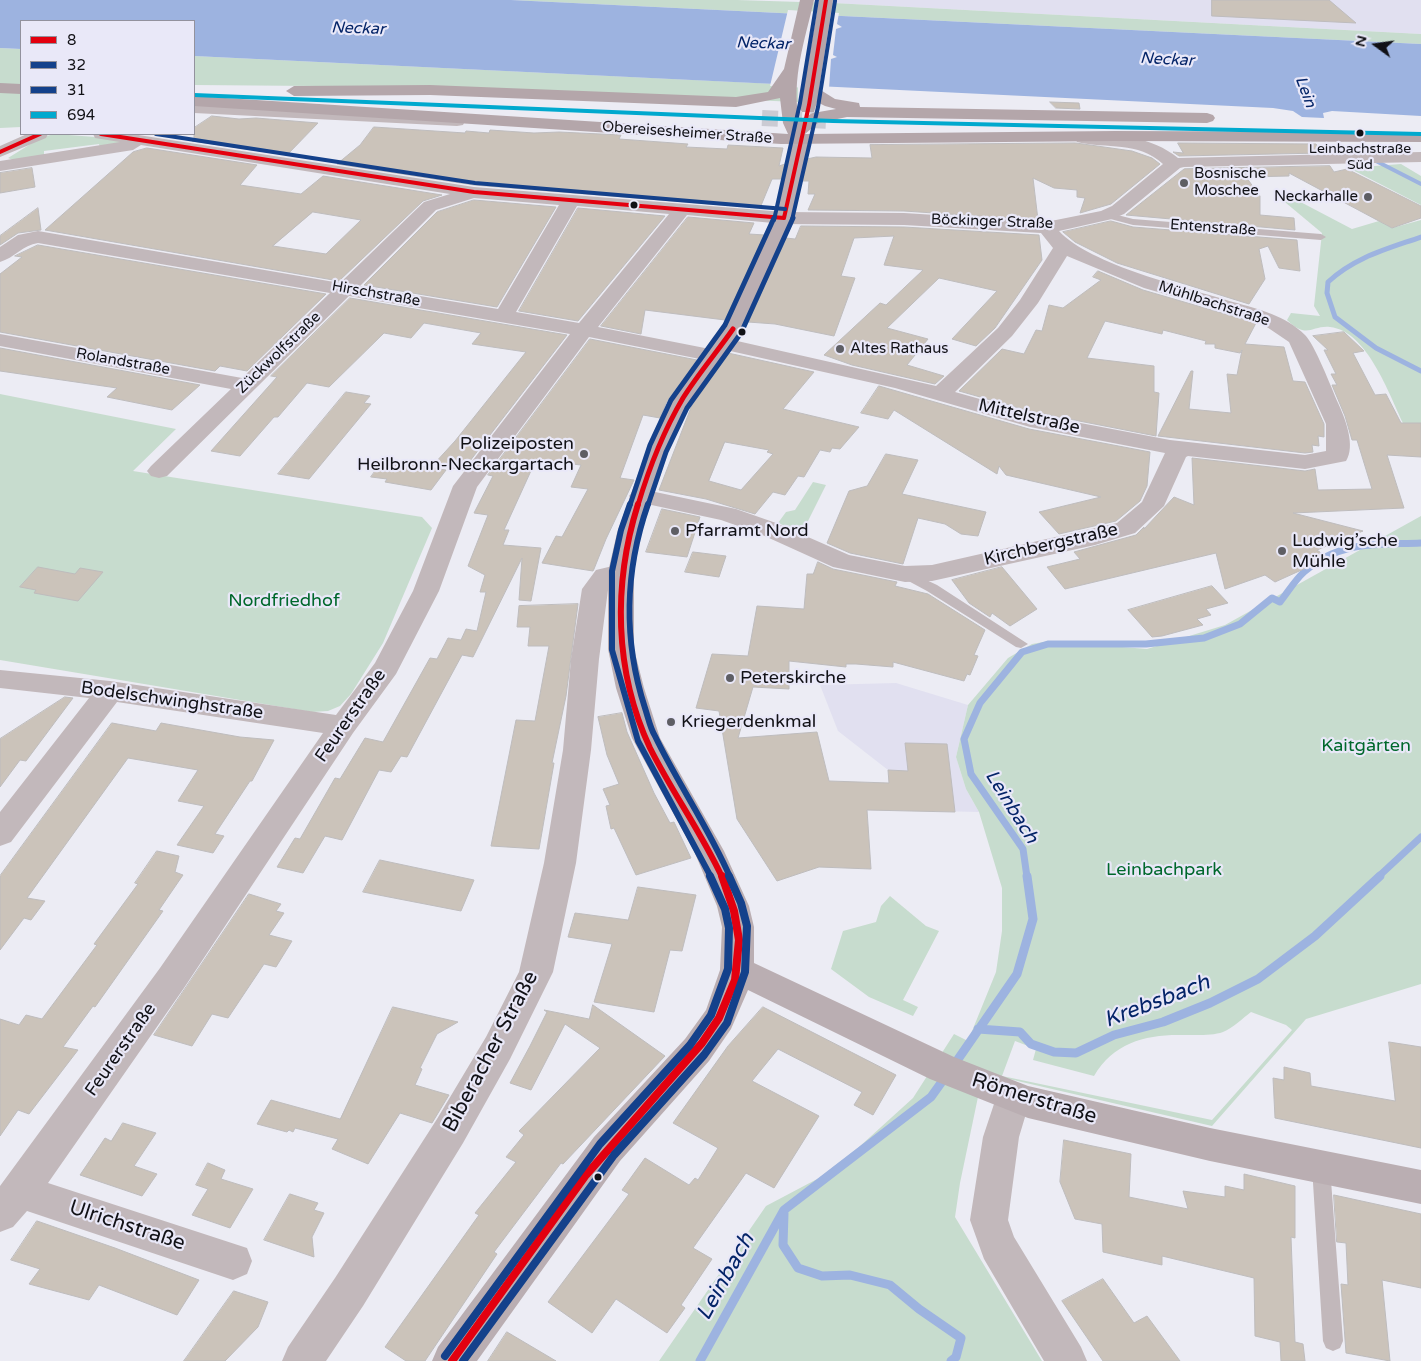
<!DOCTYPE html>
<html>
<head>
<meta charset="utf-8">
<style>
  body { margin:0 }
  #map { position:relative; width:1421px; height:1361px; overflow:hidden; background:#ececf4; font-family:"Varela Round",sans-serif }
  canvas { display:block }
  .legend { position:absolute; left:20px; top:20px; width:175px; height:115px; box-sizing:border-box; background:#e9e8f8; border:1px solid #93929e; margin:0; padding:6px 9px; list-style:none; font-size:15px; color:#111116 }
  .legend li { display:flex; align-items:center; gap:10px; height:25px }
  .legend b { width:25px; border:1px solid #93929e }
  .north { position:absolute; left:1351px; top:20px; width:50px; height:50px; -webkit-text-stroke:4px #e9e8f8; paint-order:stroke; rotate:284deg; font-size:14px; font-weight:700; line-height:20px; text-align:center; color:#111116 }
  .north::after { content:''; display:block; margin:auto; width:18px; height:22px; background:#111116; clip-path:polygon(50% 0,100% 100%,50% 72%,0 100%) }
</style>
</head>
<body>
<div id="map">
<canvas width="1421" height="1361"></canvas>
<ul class="legend">
<li><b style="height:6px;background:#e3000f"></b>8</li>
<li><b style="height:6px;background:#14418b"></b>32</li>
<li><b style="height:6px;background:#14418b"></b>31</li>
<li><b style="height:6px;background:#00a9ce"></b>694</li>
</ul>
<div class="north">N</div>
</div>
<script>
const g = document.querySelector('canvas').getContext('2d');
g.lineJoin = 'round';
function paint(path, color) { g.fillStyle = color; g.fill(path, 'evenodd'); }
function strokePath(path, color, width, dash) { g.strokeStyle = color; g.lineWidth = width; g.lineCap = dash ? 'butt' : 'round'; g.setLineDash(dash || []); g.stroke(path); }
function drawText(font, color, halo, rows, align = 'center') {
  g.font = font + ' "Varela Round",sans-serif'; g.lineWidth = 4.5; g.setLineDash([]); g.textBaseline = 'middle'; g.strokeStyle = halo; g.fillStyle = color; for (const [text, x, y, turn = 0] of rows) {
    g.save(); g.translate(x, y); g.rotate((+turn || 0) * Math.PI / 180); g.textAlign = isNaN(turn) ? turn : align; if (halo) g.strokeText(text, 0, 0); g.fillText(text, 0, 0); g.restore();
  }
}
paint(new Path2D(`
  M834 0H1421V34L833 3Z
  M896 683 968 705 956 757 966 789 979 812 891 810 888 770 838 731 820 685Z`), '#e1e0f0');
paint(new Path2D(`
  M511 0H737L833 3 1421 34V44Z
  M0 48 21 49V127L0 128Z
  M194 56 798 85V102L436 87 194 85Z
  M55 134 122 139 118 146 100 148 99 144 44 151V156L13 160 8 158 42 137Z
  M1401 164 1421 176V205L1349 168Z
  M1302 192 1304 193 1291 197 1352 229 1379 221 1392 228 1421 220V423H1403C1389 394 1367 331 1330 327 1312 325 1307 340 1287 320L1291 313 1320 316 1314 306 1322 233 1280 198Z
  M0 394 176 429 133 471 422 517 432 528 383 643 351 694 340 706 328 711 312 712 0 660Z
  M813 482 826 485 802 533 778 523 786 512 795 510Z
  M1421 516V984L1306 1019 1212 1126 983 1073 960 1183 955 1217 1042 1361H659L766 1206 819 1178 859 1147 913 1098 954 1034 968 1041 996 972 1002 931V888L979 812 966 789 956 757 968 705 1008 658 1032 644 1049 641 1147 649 1225 625ZM1251 1012 1286 1025 1292 1030 1212 1120 1002 1076 1015 1041 1036 1049 1033 1060 1094 1076C1114 1042 1147 1034 1184 1035 1195 1035 1212 1036 1223 1032 1233 1028 1243 1018 1251 1012Z
  M890 896 926 926 939 931 903 1000 918 1007 913 1016 869 997 831 969 843 931 876 922 881 906Z`), '#c7dcce');
paint(new Path2D(`
  M0 0H511L1421 44V116L1332 111 1323 113 1324 118 1302 117 1293 111 1273 108 194 56V21H21V49L0 48Z`), '#9db3e0');
paint(new Path2D(`
  M788 10 839 13 837 24 842 27 836 29 833 55 837 57 831 59 829 89 770 86Z`), '#ececf4');
strokePath(new Path2D(`
  M1376 161 1421 184`), '#9db3e0', 4);
strokePath(new Path2D(`
  M1421 237C1387 249 1355 257 1328 282L1327 293 1335 317 1376 348 1421 371`), '#9db3e0', 5);
strokePath(new Path2D(`
  M1027 877 1023 849 971 774 964 739 980 703 1022 652 1048 644H1146L1204 638 1240 624 1272 598 1280 602C1288 592 1295 580 1304 572 1339 540 1378 545 1421 543
  M1378 877 1421 837`), '#9db3e0', 7);
strokePath(new Path2D(`
  M978 1029 1020 1032 1031 1044 1054 1052 1076 1053 1114 1035 1163 1022 1210 1003 1258 979 1315 936 1380 876
  M954 1065 1017 974 1033 919 1027 876
  M784 1213 783 1245 798 1268 822 1276 850 1275 890 1285 919 1309 961 1338 956 1357 951 1361
  M700 1361 784 1210 931 1097 946 1076`), '#9db3e0', 9);
const building = new Path2D(`
  M1212 0H1329L1356 23 1212 16Z
  M1050 102 1079 103 1080 109 1056 108Z
  M212 116 239 119 256 118 318 123 287 155 192 141H194V128Z
  M374 127 465 133 466 131 489 133 490 130 534 133 559 132 621 135 619 139 688 144 686 147 727 149 728 145 783 148 779 166 785 164 782 179H772L760 208 474 185 337 164 360 145Z
  M1076 143 1132 151 1152 158 1160 164 1111 204 1080 213 1085 198 1077 197V190L1054 188 1033 178 1038 220 904 211 808 210 815 194H808L809 181H802L807 159 816 157 872 158 870 145Z
  M1178 143 1316 144 1322 153 1179 156 1173 152 1183 153Z
  M147 148 257 165 240 185 301 194 323 176 442 195 423 201 339 281 45 230 133 152ZM313 212 361 220 326 254 273 246Z
  M1330 166 1334 172 1347 169 1421 206V218L1392 228 1289 173V176L1246 177 1260 196V215L1294 218 1295 230 1126 215 1184 169Z
  M32 168 35 187 0 193V173Z
  M474 200 556 207 497 307 364 285 437 212Z
  M38 208 41 230 18 233 0 245V236Z
  M578 208 665 216 578 321 519 311Z
  M688 217 754 223 749 234 765 235 725 320 645 310 641 334 601 326Z
  M1111 221 1133 227 1297 240 1300 271 1279 268 1268 246 1259 249 1265 279 1249 304 1117 263 1075 242 1063 232Z
  M801 226 904 227 1039 235 1042 260 995 328 976 346 952 339 997 291 939 278 887 328 928 339 907 365 944 376 935 384 852 365 824 355 880 303 886 305 923 270 884 265 894 236 854 238 841 276 855 278 834 336 775 324 748 322 786 238 795 239Z
  M38 245 326 294 247 371 220 366 215 371 0 332V274L22 257 15 256Z
  M1098 271 1143 290 1256 323 1245 344 1284 347 1293 381 1305 382 1324 424V437L1318 436 1319 446 1312 445 1313 452 1305 453 1158 436 1191 371H1193L1189 409 1231 413 1227 374 1237 375 1242 350 1240 353 1215 348V344H1205L1206 341 1163 330 1162 334 1105 321 1087 358 1154 366V392L1159 393 1156 436 1033 412 959 391 1002 349 1024 354 1036 330 1042 331 1049 305 1063 308 1101 280 1093 277Z
  M350 298 567 335 463 470 434 464 455 441 526 352 472 344 481 333 424 323 411 338 384 333 329 387 307 383 278 417H274L240 456 211 451 277 377 271 376Z
  M1344 332 1364 351 1353 353 1375 395 1386 394 1401 423H1421V457L1387 455 1404 508 1293 513 1363 531 1317 550 1328 558 1275 582 1265 575 1225 589 1216 553 1065 589 1047 567 1080 559 1074 552 1136 535 1144 527V529L1174 497 1194 505 1192 458 1305 471 1315 469 1318 490 1372 489 1357 440H1352L1345 416 1332 385H1337L1331 374H1336L1324 350H1328L1313 336Z
  M590 339 697 360 666 403 660 418 643 415 620 478 634 480 606 539 594 569 593 571 542 563 556 536 562 537 588 489 571 487 581 465 547 461 535 462 504 530H509L503 545 541 548 531 601 519 600 522 558 473 657 462 655 407 757 401 756 391 772 379 770 342 840 325 836 303 873 277 867 295 838 300 839 335 778 340 779 365 738 383 742 430 658 437 659 448 638 461 640 466 629 477 631 486 592H480L485 575 468 566 488 515 474 513 493 476 488 475Z
  M0 348 200 385 172 410 107 397 117 388 0 371Z
  M728 353 814 372 783 409 859 427 840 449 832 448 830 452 820 450 804 477 798 476 785 495 773 492 755 514 706 499 659 490 692 405ZM725 442 769 450 767 452 773 454 741 490 709 481Z
  M879 386 1029 429 1150 452 1147 486 1140 501 1116 521 1059 534 1039 512 1101 497 1006 475 999 466 997 474 894 410 888 419 861 413Z
  M346 392 370 396 364 403 371 404 309 479 278 474Z
  M886 454 918 460 902 494 986 512 978 536 961 534 945 524 918 518 903 564 850 553 827 543 849 491 867 486Z
  M383 460 446 470 431 490 385 482 387 479 371 477Z
  M662 509 700 517 687 557 646 552Z
  M693 552 726 556 719 577 685 572Z
  M818 562 833 569 897 582 895 586 928 594 985 630 974 655 978 656 970 675 967 674 964 681 893 662V667L856 664H846V667L789 661V689L753 687 738 738 817 732 829 781 889 783 888 770 908 771 905 743 947 744 955 812 867 810 871 869 819 867 777 881 737 819 719 711 696 708 712 654 748 656 757 606 804 609 807 574H813Z
  M38 567 75 574 80 568 103 572 78 601 34 593 36 590 20 587Z
  M1002 567 1037 609 1010 626 992 613 990 617 969 603 952 580Z
  M1212 586 1228 603 1206 609 1211 615 1197 619 1203 625 1162 636 1152 637 1128 610Z
  M578 604 566 696 552 763H554L539 849 491 846 516 720 535 721 549 646H528L530 627H517L519 606Z
  M65 697 73 698 26 761 20 760 0 787V739Z
  M622 713 627 732 654 793 670 823 674 822 691 858 636 875 614 828 611 829 606 806 610 805 603 789 619 784 607 755 598 717Z
  M112 723 156 731 161 723 240 737 274 740 252 781H250L215 834 224 836 213 853 177 845 204 806 178 801 198 770 128 758 27 898 45 901 31 920 24 918 0 950V876Z
  M157 851 179 856 175 872 183 875 159 910 163 911 95 1007 93 1006 63 1047 78 1050 29 1114 18 1110 0 1136V1019L19 1025 26 1015 42 1019 97 945 94 944 138 884 135 883Z
  M380 860 474 880 461 911 363 892Z
  M638 887 696 895 682 951 670 950 654 1012 594 1002 612 944 568 937 575 913 628 920Z
  M249 894 281 904 276 911 284 913 269 935 292 941 276 967 264 964 228 1018 212 1014 192 1046 154 1035Z
  M593 1005 665 1056 563 1164 561 1163 494 1252 497 1254 425 1361H406L385 1347 479 1215 475 1213 516 1162 506 1157 524 1135 519 1131 600 1048 565 1024 531 1090 510 1083 530 1046 547 1012 544 1010 589 1019Z
  M393 1007 458 1022 437 1034 420 1068 422 1069 415 1085 449 1095 432 1123 400 1113 368 1164 332 1149 338 1139 295 1128 293 1132 289 1130 287 1132 257 1124 271 1100 340 1119Z
  M763 1007 896 1075 873 1115 854 1105 862 1092 778 1049 752 1081 819 1116 774 1188 746 1173 693 1248 712 1259 681 1305 685 1308 667 1333 616 1299 592 1333 548 1302 629 1194 622 1190 645 1158 689 1185 695 1178 698 1180 718 1148 673 1123 728 1046Z
  M1389 1042 1421 1047V1148L1275 1118 1273 1078 1284 1080V1067L1310 1073 1311 1086 1395 1101Z
  M123 1123 156 1133 134 1166 157 1174 142 1196 80 1175 105 1138 111 1141Z
  M1064 1140 1131 1154 1129 1197 1188 1209 1183 1191 1225 1197V1186L1244 1190V1174L1295 1186V1238L1291 1237 1295 1342 1303 1344 1305 1361H1281L1280 1342 1255 1336 1254 1278 1162 1256V1265L1103 1252 1102 1224 1075 1219 1060 1182Z
  M208 1163 225 1170 221 1179 253 1189 230 1228 192 1215 208 1189 196 1185Z
  M290 1194 318 1203 314 1210 324 1213 312 1237 314 1257 264 1240Z
  M1334 1195 1421 1214V1288L1382 1280 1390 1361 1346 1353 1341 1284 1348 1285 1346 1243 1337 1242Z
  M37 1221 115 1248 199 1280 177 1315 99 1285 89 1300 29 1284 40 1269 11 1260Z
  M1103 1279 1134 1323 1147 1316 1180 1361H1103L1062 1301Z
  M234 1291 268 1302 258 1327 225 1361H184Z
  M507 1332 556 1361H488Z`);
paint(building, '#cbc3ba');
strokePath(building, '#bebcbd', 1);
strokePath(new Path2D(`
  M762 118 833 121`), '#cbcbd3', 16, [16, 8]);
paint(new Path2D(`
  M1106 212 1133 219 1321 234 1326 237 1321 240 1133 225 1103 217V213Z
  M905 570 937 585 1028 644 1021 648 1016 647 927 591 901 577 899 574 901 571Z
  M1321 1158 1328 1161 1330 1167 1343 1341 1340 1348 1333 1351 1326 1348 1323 1341 1312 1167 1314 1161Z`), '#c2b8bb');
paint(new Path2D(`
  M194 103 457 116 463 117 465 121 463 125 457 126 194 113Z
  M1083 133C1116 134 1151 136 1178 158L1421 152V162L1184 167 1180 168 1124 214 1112 219 1059 231C1090 265 1188 288 1233 302 1259 309 1286 316 1305 335 1314 343 1332 389 1338 403 1345 418 1356 446 1346 461L1305 469 1188 456 1186 457 1164 506 1135 533 1095 545 932 581 905 582 833 567 758 533 721 520 633 501 629 496 633 491 641 489 736 509 776 523 849 555 905 566 932 565 1117 523 1142 502 1165 453 1030 427 895 388 717 348 714 344 717 340 724 338 936 386 998 328 1020 300 1053 248 1041 233 904 225 784 224 687 215 598 327 715 350 722 352 726 356 722 360 715 362 589 337 477 487 439 591 396 674 353 733 184 988 48 1183 247 1248 252 1261 247 1274 233 1280 27 1211 13 1227 0 1232V1186L160 968 323 733 117 702 11 842 0 846V812L89 698 0 688V670L110 681 336 715 375 663 413 591 453 486 570 334 349 296 167 476 159 478 151 476 147 471 151 466 231 389 0 346V334L242 378 330 293 38 243C23 245 14 258 0 262V247L18 235 38 231 340 283 424 202 450 194 141 145 133 150 0 171V161L120 142 95 138 93 134H132L474 187 784 212 904 213 1046 222 1101 211 1112 206 1163 164C1138 141 1107 149 1077 142L1075 138 1077 134ZM474 198 559 205 498 309 360 286 436 210ZM577 206 669 214 579 323 516 312ZM1067 256 1144 288 1258 321 1289 342 1326 424V451L1305 455 1170 440 1033 414 955 392 1012 336 1038 303Z
  M27 134H48L46 138 0 157V146Z
  M621 564 630 566 634 572 630 578 614 582 608 590 599 659 591 750 576 863 553 972 510 1059 463 1143 363 1306 326 1361H282L288 1347 335 1278 437 1119 486 1037 519 972 544 863 563 750 571 659 582 589 596 570Z
  M1013 1081 1026 1086 1031 1097 1019 1137 1008 1220 1014 1237 1081 1347 1087 1361H1044L984 1259 970 1220 983 1137 1000 1086Z`), '#c2b8bb');
paint(new Path2D(`
  M801 134 807 135 809 139 793 218 743 329 690 404 669 449 641 533 634 572V649L644 688 660 738 724 851 749 906 754 927V963L954 1057 1028 1086 1210 1128 1421 1170V1204L1210 1161 1028 1118 930 1079 748 990 731 1029 709 1061 620 1161 477 1361H432L438 1347 594 1137 685 1039 706 1010 720 970 722 927 717 906 694 851 632 738 616 688 608 649V572L617 533 647 449 668 404 723 328 775 218 793 139 795 135Z`), '#baaeb2');
paint(new Path2D(`
  M800 0H814C805 40 791 79 799 120L813 113 836 109 825 106 817 102 814 112H802L800 109 819 0H833L819 89 835 99 859 103 860 107 1207 113 1213 115 1215 118 1213 121 1207 123 847 117 818 123 805 134 1115 131 1421 132V142L1115 141 781 144 194 106V96L788 134 783 123 780 98 736 107 430 95 294 96 286 91 294 86 430 85 736 97 768 92 784 69Z
  M0 83 21 84V94L0 93Z`), '#b4a6aa');
strokePath(new Path2D(`
  M101 134 474 192 784 218
  M0 152 40 134
  M784 218 809 105 826 0`), '#e3000f', 4);
strokePath(new Path2D(`
  M638 505C649 468 663 432 683 398 698 374 717 352 733 329`), '#e3000f', 5);
strokePath(new Path2D(`
  M638 504C613 584 614 671 650 748 672 792 701 832 722 877`), '#e3000f', 6);
strokePath(new Path2D(`
  M452 1361 586 1175 702 1043 719 1018 735 980 739 940 734 911 722 876`), '#e3000f', 8);
strokePath(new Path2D(`
  M792 220 818 107 835 1`), '#14418b', 4);
strokePath(new Path2D(`
  M648 505 666 452 687 408 741 333 793 218`), '#14418b', 5);
strokePath(new Path2D(`
  M648 504C625 570 623 640 645 708 648 717 650 728 655 736 678 784 709 828 730 877`), '#14418b', 6);
strokePath(new Path2D(`
  M463 1361 614 1155 704 1055 727 1023 745 972 747 926 741 903 729 876`), '#14418b', 8);
strokePath(new Path2D(`
  M156 134 475 183 785 209
  M774 220 800 103 817 0`), '#14418b', 4);
strokePath(new Path2D(`
  M630 505 650 445 671 400 725 325 774 218`), '#14418b', 5);
strokePath(new Path2D(`
  M630 504 621 530 612 571V650L638 741 711 877`), '#14418b', 6);
strokePath(new Path2D(`
  M445 1356 600 1144 690 1045 711 1015 728 969 729 928 725 909 710 876`), '#14418b', 8);
strokePath(new Path2D(`
  M194 95 833 121 1421 134`), '#00a9ce', 4);
for (const [x, y, r, color] of [
  [1360,133,4.5,"#111116"],
  [1184,183,5,"#5e5e64"],
  [1368,197,5,"#5e5e64"],
  [634,205,4.5,"#111116"],
  [742,332,4.5,"#111116"],
  [840,349,5,"#5e5e64"],
  [584,454,5,"#5e5e64"],
  [675,531,5,"#5e5e64"],
  [1282,551,5,"#5e5e64"],
  [730,678,5,"#5e5e64"],
  [671,722,5,"#5e5e64"],
  [598,1177,4.5,"#111116"]
]) { const dot = new Path2D(); dot.arc(x, y, r, 0, 2 * Math.PI); g.fillStyle = color; g.fill(dot); strokePath(dot, '#e9e8f8', 2); }
drawText('14px', '#111116', '#e9e8f8', [
  ["Leinbachstraße",1360,149],
  ["Süd",1360,165]
]);
drawText('15px', '#111116', '#e9e8f8', [
  ["Obereisesheimer Straße",687,133,4],
  ["Böckinger Straße",992,222,2],
  ["Entenstraße",1213,228,4],
  ["Hirschstraße",376,294,10],
  ["Mühlbachstraße",1214,304,18],
  ["Zückwolfstraße",279,353,-44],
  ["Rolandstraße",123,362,10]
]);
drawText('15px', '#111116', '#e9e8f8', [
  ["Bosnische",1194,174],
  ["Moschee",1194,191],
  ["Neckarhalle",1358,197,"right"],
  ["Altes Rathaus",850,349]
], 'left');
drawText('italic 16px', '#042468', '#e9e8f8', [
  ["Neckar",358,29,2],
  ["Neckar",763,44,2],
  ["Neckar",1167,60,3],
  ["Lein",1305,92,70]
]);
drawText('18px', '#111116', '#e9e8f8', [
  ["Mittelstraße",1029,417,13],
  ["Kirchbergstraße",1051,545,-13],
  ["Bodelschwinghstraße",172,701,8],
  ["Feurerstraße",351,716,-55],
  ["Feurerstraße",121,1050,-55]
]);
drawText('18px', '#111116', '#e9e8f8', [
  ["Polizeiposten",574,444,"right"],
  ["Heilbronn-Neckargartach",574,465,"right"],
  ["Pfarramt Nord",685,531],
  ["Ludwig’sche",1292,541],
  ["Mühle",1292,562],
  ["Peterskirche",740,678],
  ["Kriegerdenkmal",681,722]
], 'left');
drawText('18px', '#00682c', '#e9e8f8', [
  ["Nordfriedhof",284,601],
  ["Kaitgärten",1366,746],
  ["Leinbachpark",1164,870]
]);
drawText('italic 19px', '#042468', '#e9e8f8', [
  ["Leinbach",1011,807,58]
]);
drawText('21px', '#111116', '#e9e8f8', [
  ["Biberacher Straße",491,1052,-62],
  ["Römerstraße",1034,1099,17],
  ["Ulrichstraße",127,1226,18]
]);
drawText('italic 22px', '#042468', '#e9e8f8', [
  ["Krebsbach",1157,1002,-21],
  ["Leinbach",726,1277,-61]
]);
</script>
</body>
</html>
